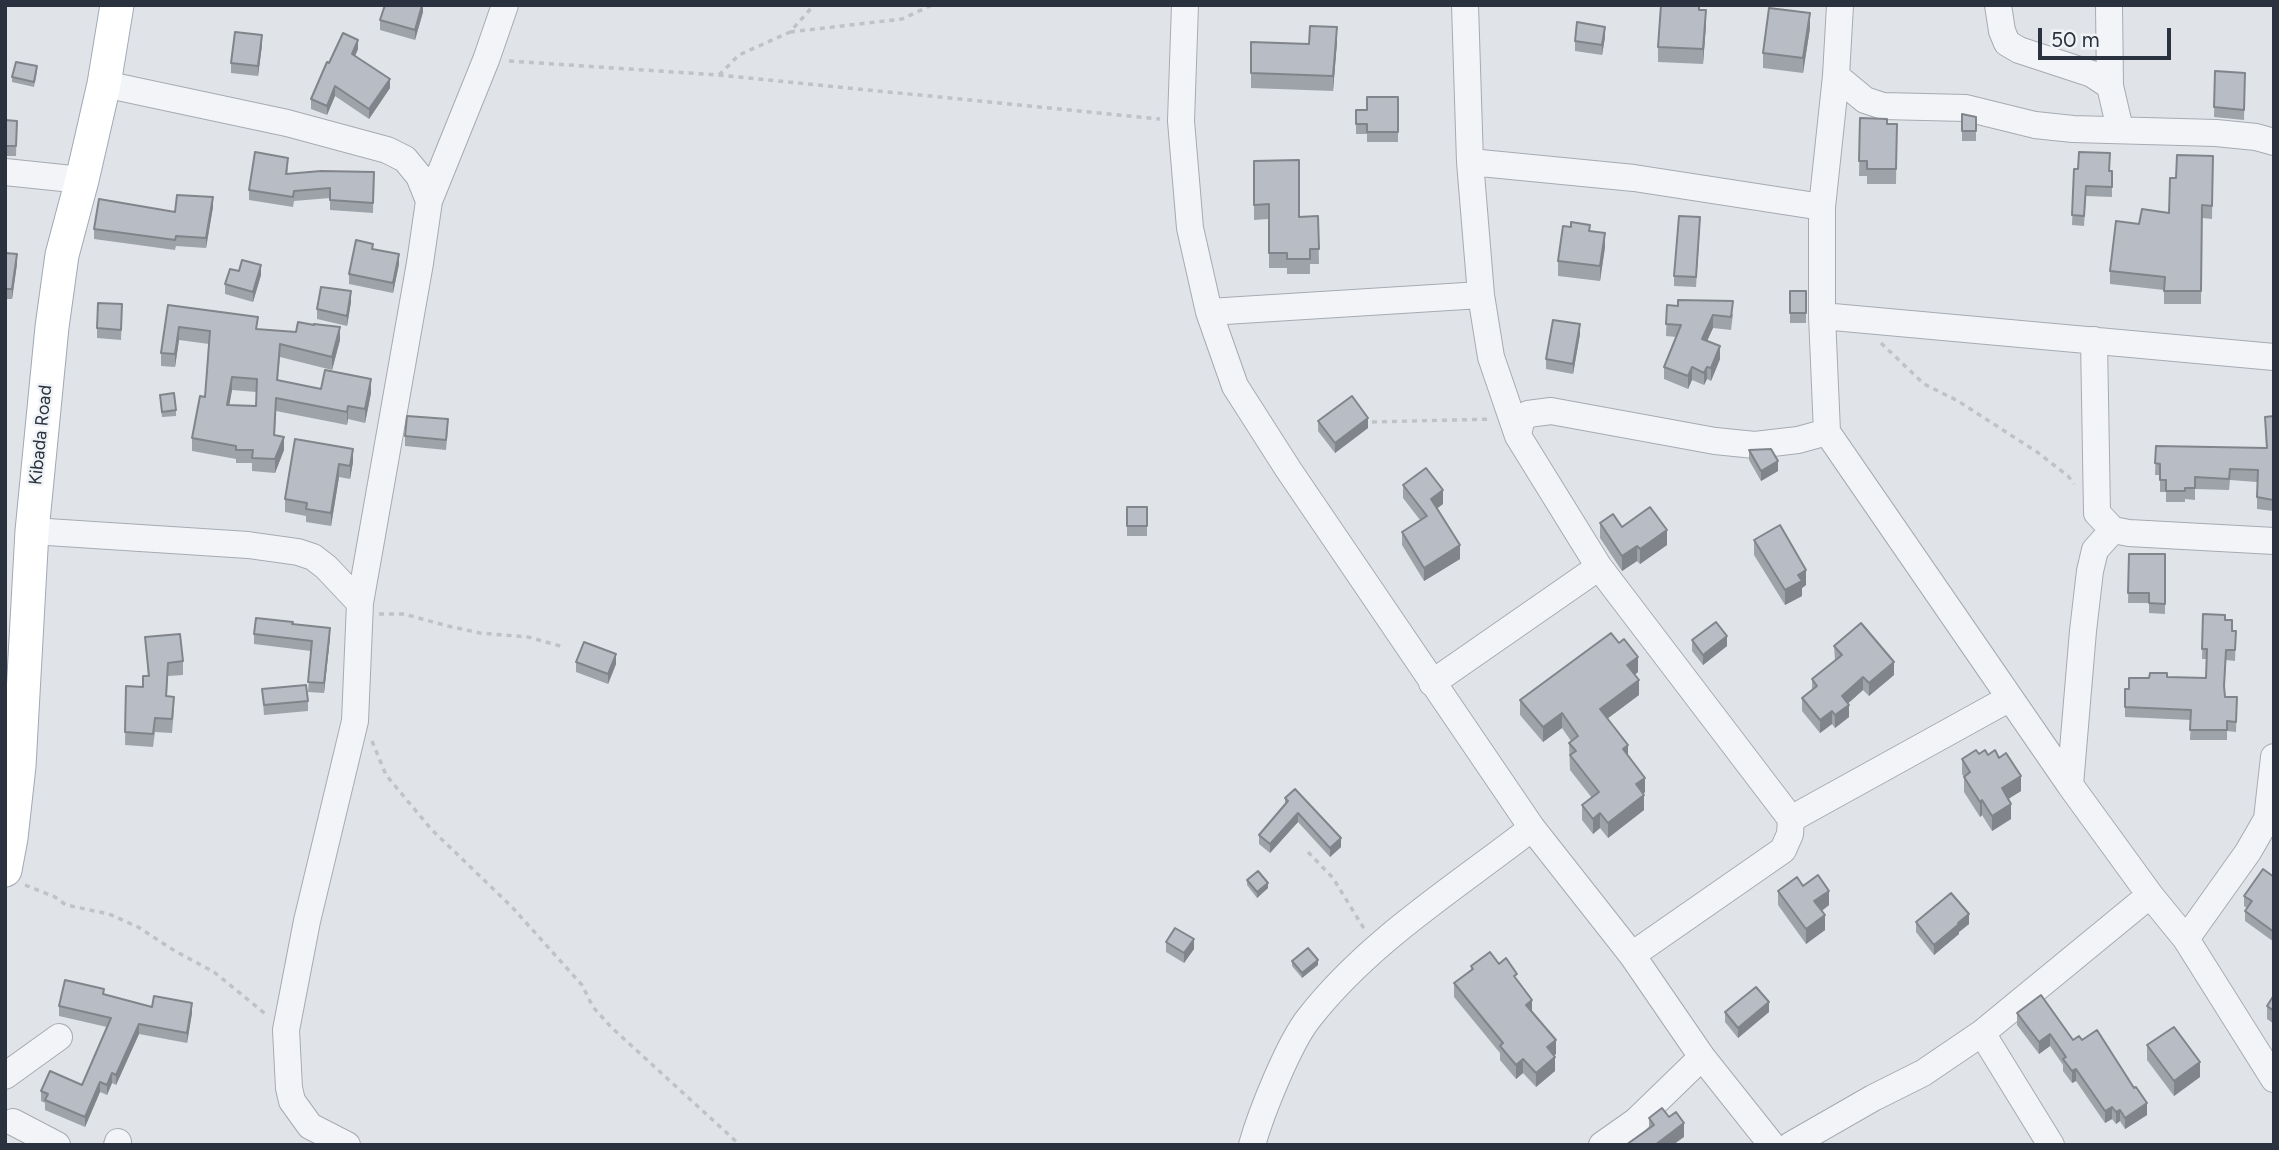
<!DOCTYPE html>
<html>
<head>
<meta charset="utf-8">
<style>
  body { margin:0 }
  #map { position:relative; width:2279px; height:1150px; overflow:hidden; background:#e0e4e8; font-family:Figtree,sans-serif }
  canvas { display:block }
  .frame { position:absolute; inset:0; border:7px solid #2a323f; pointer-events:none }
  .scale { position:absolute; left:2038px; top:28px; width:133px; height:32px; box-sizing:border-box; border:4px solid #2a323f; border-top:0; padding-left:9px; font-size:21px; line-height:24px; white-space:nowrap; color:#2a323f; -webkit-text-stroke:5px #f0f3f6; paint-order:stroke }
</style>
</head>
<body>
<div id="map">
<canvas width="2279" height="1150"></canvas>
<div class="frame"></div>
<div class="scale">50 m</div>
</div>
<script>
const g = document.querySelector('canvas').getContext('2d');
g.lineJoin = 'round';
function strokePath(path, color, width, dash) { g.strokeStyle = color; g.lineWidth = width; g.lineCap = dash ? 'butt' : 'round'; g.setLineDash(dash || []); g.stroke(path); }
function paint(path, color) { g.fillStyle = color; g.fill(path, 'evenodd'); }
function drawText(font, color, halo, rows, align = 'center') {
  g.font = font + ' Figtree,sans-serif'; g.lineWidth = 5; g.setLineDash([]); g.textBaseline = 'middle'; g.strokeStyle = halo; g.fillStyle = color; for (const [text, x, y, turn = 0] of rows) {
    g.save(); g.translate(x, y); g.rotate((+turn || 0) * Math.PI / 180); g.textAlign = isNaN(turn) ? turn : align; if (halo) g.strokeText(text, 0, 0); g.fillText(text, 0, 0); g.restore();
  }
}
const minor = new Path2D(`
  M1185 5 1181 121 1190 228 1209 312 1235 386 1288 469 1532 828 1632 955 1702 1057 1772 1145
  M1465 5 1470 162 1481 295 1491 357 1518 436 1599 567 1791 819 1790 834 1783 850 1632 955
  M1840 5 1836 76 1822 207V316L1827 432 2070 785 2150 895 2186 939 2274 1079
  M1998 5 2002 31 2007 43 2019 50 2092 74 2110 86
  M2109 5 2110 86 2120 129
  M1836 76 1865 100 1883 106 1966 108 2035 125 2073 129 2216 133 2256 137 2274 142
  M104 84 287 123 387 150 405 159 419 176 429 201
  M1470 162 1634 178 1822 207
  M5 172 82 180
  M1209 312 1481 295
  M1822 316 2274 357
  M2094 340 2097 513 2113 530 2129 533 2274 541
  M1518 436 1521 421 1528 414 1551 411 1715 441 1755 445 1798 440 1827 432
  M32 531 248 545 298 552 313 557 326 567 360 603
  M1432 683 1599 567
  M2070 785 2083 631 2090 571 2095 550 2113 530
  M1791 819 2010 698
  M2186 939 2248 852 2267 819 2274 757
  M1982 1033 2051 1145
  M5 1076 59 1037
  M13 1122 57 1145
  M117 1145 118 1142
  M347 1145 310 1126 292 1101 289 1088 286 1030 307 921 355 721 360 603 420 263 429 201 486 60 505 5
  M1252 1145C1261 1113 1289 1043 1309 1018 1369 941 1456 887 1532 828
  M1602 1145 1636 1121 1702 1057
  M1791 1145 1873 1098 1923 1073 1982 1033 2150 895`);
const major = new Path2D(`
  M5 870 11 838 19 766 32 531 52 327 62 255 82 180 104 84 117 5`);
strokePath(minor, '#a6abb2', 28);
strokePath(major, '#a0a9b4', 35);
strokePath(new Path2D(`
  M790 32 902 19 932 5
  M509 61 718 75 1160 119
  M719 75 739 55 790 32 814 5
  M1881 343 1924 384 1958 401 2037 452 2068 476 2074 484
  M1372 422 1492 419
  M379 614H404L448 626 480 633 528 637 564 647
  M372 741 386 775 431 829 512 907 582 985 593 1007 611 1027 740 1145
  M1308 852 1333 878 1366 932
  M25 885 55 897 66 905 109 914 138 927 175 951 214 972 268 1016`), '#bfc2c7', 3.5, [5, 5]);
strokePath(minor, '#f3f4f7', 26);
strokePath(major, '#fff', 33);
paint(new Path2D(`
  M423 5V12L415 40 380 30V20Z
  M1699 10 1706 25 1703 64 1658 62V47Z
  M1810 28 1803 73 1763 68V53Z
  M1605 37 1602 55 1575 51V41Z
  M1251 42 1309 44 1337 42 1333 91 1251 88Z
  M262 45 258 76 231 73V63Z
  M358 49 355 56 390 88 369 119 335 96 327 115 311 109V99L329 63Z
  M37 71 34 87 12 82V77Z
  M2215 71 2245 73 2244 120 2214 117Z
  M1398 97V142H1367V134H1356V110H1367Z
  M1962 114 1976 117V141H1962Z
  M1860 118 1887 124H1897L1896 184H1867V176H1859Z
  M5 120 17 121 16 156H5Z
  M2213 156 2212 219 2202 218 2201 304H2164V290L2110 284V271L2139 224 2169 213 2176 178Z
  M1254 161 1299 217 1318 216 1319 264H1310V274H1287V268H1269V219L1254 220Z
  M288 168 287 174 374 172 373 213 330 210V198L294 201 293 207 249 200V190Z
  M2074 169 2112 171V197L2086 196 2084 226 2072 225Z
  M213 207 206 248 176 246 175 250 94 239V229L175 212Z
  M1700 227 1696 287 1674 286V276Z
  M1590 231 1605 247 1600 281 1558 276V261Z
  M373 249 399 264 393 293 349 284V274Z
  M5 253 17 264 12 299H5Z
  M261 275 253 302 225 294V284Z
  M1790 291H1806V323H1790Z
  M351 302 347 326 317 319V309Z
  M168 305 258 329 340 340 332 370 280 357 278 380 321 389 371 393 365 423 348 419 347 425 276 411 275 435 284 450 275 473 252 471V463H236V459L192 451V438L205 397 209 344 179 340 175 367 161 366V353ZM232 390 256 392V406L229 405Z
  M1667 305 1733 314 1731 330 1713 328 1707 341 1720 359 1711 381 1707 379 1704 385 1692 380 1688 389 1664 379V367L1676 337 1666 336Z
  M122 314 121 340 97 338V328Z
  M1580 334 1573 374 1546 369V359Z
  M2273 397H2274V509L2273 511 2257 509V482L2230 480 2229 490 2195 489V500L2185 499V502H2166V492H2160V475H2155L2156 446 2266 448 2265 417 2274 416Z
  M160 400 176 410V416L162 417Z
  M1318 421 1368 428 1335 453 1318 431Z
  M448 429 446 450 405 446V436Z
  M295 439 353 462 350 479 339 477 331 526 306 522V516L285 512V499Z
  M1749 450 1778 471 1761 481 1749 460Z
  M1403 485 1443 504 1437 508 1460 559 1424 581 1402 545V532L1420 520 1403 498Z
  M1127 507H1147V536H1127Z
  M1600 523 1622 527 1667 545 1640 564 1637 561 1622 571 1600 538Z
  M1754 540 1806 585 1802 588V596L1785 605 1754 555Z
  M2129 554H2165V614L2149 613V603H2128Z
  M2203 614 2225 620 2232 631H2236L2235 661 2226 660 2224 689 2225 697H2237L2236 732 2227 731V740H2190L2191 720 2125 717V689H2129L2149 678 2167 677 2206 678 2207 659H2202Z
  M292 624 330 638 324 693 308 692 311 651 254 644V634Z
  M145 637 183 661V675L168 676 167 696 174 710 172 733 155 732 153 747 125 745 126 686 143 687 148 676Z
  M1692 640 1727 646 1703 665 1692 651Z
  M1834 646 1894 675 1869 696 1863 690 1848 703 1849 717 1835 728 1832 724 1820 733 1802 711V698L1812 690V679L1835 660Z
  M576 662 616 664 608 684 576 672Z
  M1638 672 1635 675 1639 695 1607 719 1628 756 1645 792 1643 794 1644 810 1608 838 1600 828 1593 834 1582 820V805L1592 798 1570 770 1569 743 1571 741 1562 728 1543 742 1520 715V700Z
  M262 689 308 701V711L264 715Z
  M1979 754 2021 791 2008 799 2011 819 1992 831 1982 815 1980 817 1964 792V777L1962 774V759Z
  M1285 798 1341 847 1330 857 1298 822 1270 853 1259 844V835L1285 805Z
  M2274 877V942L2245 921V911L2247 908 2244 906V896Z
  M1247 880 1268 888 1257 898 1247 885Z
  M1778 891 1829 905 1822 911 1825 930 1806 944 1778 905Z
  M1916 922 1969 924 1959 932V934L1934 955 1916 932Z
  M1166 942 1194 949 1184 963 1166 952Z
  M1292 961 1318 965 1302 978 1292 966Z
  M1499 964 1517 980 1532 1012 1556 1054 1554 1055 1555 1071 1536 1087 1523 1073 1516 1079 1500 1060V1053L1454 997V983L1471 970V966Z
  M104 994 152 1007 192 1013 187 1043 139 1034 116 1085 112 1083 107 1095 100 1092 85 1127 45 1110V1103L41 1101V1091L82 1085 107 1027 59 1016V1006Z
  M2274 995V1024L2267 1019V1006Z
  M1725 1012H1769L1738 1038 1725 1022Z
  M2017 1013 2073 1040 2147 1115 2125 1129 2120 1121 2116 1124 2112 1119 2105 1123 2076 1081 2072 1083 2063 1071V1065L2050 1046 2039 1054 2017 1025Z
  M2147 1045 2200 1077 2174 1096 2147 1060Z
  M1649 1118 1684 1137 1649 1128Z`), '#9ea3a9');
paint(new Path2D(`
  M422 5H423V12L415 40V30Z
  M1706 10V25L1703 64V49Z
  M1810 13V28L1803 73V58Z
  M1337 27V42L1333 91V76Z
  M1605 27V37L1602 55V45Z
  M262 35V45L258 76V66Z
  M358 40V49L352 63V54Z
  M390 79V88L369 119V109Z
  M335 86V96L327 115V106Z
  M213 197V207L206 248V238Z
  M1605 233V247L1600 281V266Z
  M17 254V264L12 299V289Z
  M399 254V264L393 293V283Z
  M261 265V275L253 302V292Z
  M351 291V302L347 326V316Z
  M1713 315V328L1702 352V339Z
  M1580 324V334L1573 374V364Z
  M179 327V340L175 367V354Z
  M340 327V340L332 370V357Z
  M1720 346V359L1711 381V368Z
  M1692 367V380L1688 389V376Z
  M1707 367V379L1704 385V373Z
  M232 377V390L227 418V405Z
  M371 379V393L365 423V409Z
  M348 406V419L347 425V412Z
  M1368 418V428L1335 453V443Z
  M284 437V450L275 473V459Z
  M353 449V462L350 479V466Z
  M1778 461V471L1761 481V471Z
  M339 464V477L331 526V513Z
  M1443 490V504L1431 513V499Z
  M1667 530V545L1640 564V549Z
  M1460 545V559L1424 581V568Z
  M1637 546V561L1622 571V556Z
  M1806 570V585L1802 588V596L1785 605V590L1798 575Z
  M330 628V638L324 693V683Z
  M1727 636V646L1703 665V655Z
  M616 654V664L608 684V674Z
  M1638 657V672L1627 680V665Z
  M1894 662V675L1869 696V683Z
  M1863 677V690L1842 709V696Z
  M1639 680V695L1600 724V709Z
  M1849 705V717L1835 728V715Z
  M1832 711V724L1820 733V720Z
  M1562 713V728L1543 742V727Z
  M1628 745V760L1623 749Z
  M2021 776V791L2002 803V788Z
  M1645 778V792L1636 799V784Z
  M1644 795V810L1608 838V823Z
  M1982 800V815L1980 817V802Z
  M2011 804V819L1992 831V816Z
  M1298 813V822L1270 853V844Z
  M1600 813V828L1593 834V819Z
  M1341 838V847L1330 857V848Z
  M1268 883V888L1257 898V892Z
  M1829 891V905L1814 916V901Z
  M1969 914V924L1959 932V934L1934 955V945Z
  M1825 915V930L1806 944V929Z
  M1194 939V949L1184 963V953Z
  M1318 960V965L1302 978V973Z
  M1532 1000V1014L1526 1005Z
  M1769 1002V1012L1738 1038V1028Z
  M192 1003V1013L187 1043V1033Z
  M139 1024V1034L116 1085V1075Z
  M2050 1034V1046L2039 1054V1042Z
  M1556 1040V1054L1547 1061V1047Z
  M1555 1057V1071L1536 1087V1073Z
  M1523 1059V1073L1516 1079V1065Z
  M2200 1062V1077L2174 1096V1081Z
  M2076 1069V1081L2072 1083V1071Z
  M112 1073V1083L107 1095V1085Z
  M100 1082V1092L85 1127V1117Z
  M2147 1103V1115L2125 1129V1118Z
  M2112 1107V1119L2105 1123V1111Z
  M2120 1110V1121L2116 1124V1112Z
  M1684 1123V1137L1673 1145H1655Z`), '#81848a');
const building = new Path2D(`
  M385 5H422L415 30 380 20Z
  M1661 5H1699V10H1706L1703 49 1658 47Z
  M1769 8 1810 13 1803 58 1763 53Z
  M1577 22 1605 27 1602 45 1575 41Z
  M1310 26 1337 27 1333 76 1251 73V42L1309 44Z
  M235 32 262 35 258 66 231 63Z
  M343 33 358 40 352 54 390 79 369 109 335 86 327 106 311 99 327 62 329 63Z
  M16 62 37 66 34 82 12 77Z
  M2215 71 2245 73 2244 110 2214 107Z
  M1367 97H1398V132H1367V124H1356V110H1367Z
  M1962 114 1976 117V131H1962Z
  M1860 118 1887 119V124H1897L1896 169H1867V161H1859Z
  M5 120 17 121 16 146H5Z
  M255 152 288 158 286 174 321 171 374 172 373 203 330 200V188L294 191 293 197 249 190Z
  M2079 152 2110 153 2109 171H2112V187L2086 186 2084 216 2072 215 2074 169H2078Z
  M2177 155 2213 156 2212 206 2202 205 2201 291H2164L2165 277 2110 271 2116 221 2139 224 2142 209 2169 213 2170 178H2176Z
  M1299 160V217L1318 216 1319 249H1310V259H1287V253H1269V204L1254 205V161Z
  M177 195 213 197 206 238 176 236 175 240 94 229 99 199 175 212Z
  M1679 216 1700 217 1696 277 1674 276Z
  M1571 222 1590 225 1589 231 1605 233 1600 266 1558 261 1563 226 1571 227Z
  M356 240 373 244 372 249 399 254 393 283 349 274Z
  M5 253 17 254 12 289H5Z
  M242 260 261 265 253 292 225 284 230 269 239 271Z
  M321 287 351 291 347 316 317 309Z
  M1790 291H1806V313H1790Z
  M1678 300 1733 301 1731 317 1713 315 1702 339 1720 346 1711 368 1707 367 1704 373 1692 367 1688 376 1664 367 1681 325 1666 324 1667 305 1678 306Z
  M98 303 122 304 121 330 97 328Z
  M168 305 258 317 256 329 296 332 298 322 314 325V324L340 327 332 357 280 344 277 380 321 389 325 370 371 379 365 409 348 406 347 412 276 398 274 435 284 437 275 459 252 458 253 450H236V446L192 438 200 396 205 397 210 331 179 327 175 354 161 353ZM232 377 257 379 256 406 227 405Z
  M1553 320 1580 324 1573 364 1546 359Z
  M174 393 176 410 162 412 160 395Z
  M1352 396 1368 418 1335 443 1318 421Z
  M407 416 448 419 446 440 405 436Z
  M2274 416V498L2273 500 2257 497 2258 470 2230 469 2229 479 2195 477V488H2185V491H2166V480H2160V464L2155 463 2156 446 2267 448 2265 417Z
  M295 439 353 449 350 466 339 464 331 513 306 509 307 503 285 499Z
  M1771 449 1778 461 1761 471 1749 450Z
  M1426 468 1443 490 1431 499 1460 545 1424 568 1402 532 1427 516 1403 485Z
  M1127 507H1147V526H1127Z
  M1650 507 1667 530 1640 549 1637 546 1622 556 1600 523 1613 514 1622 527Z
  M1780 525 1806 570 1798 575 1802 581 1785 590 1754 540Z
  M2129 554H2165V604L2149 603V593H2128Z
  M2203 614 2225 615V620H2232V631H2236L2235 650H2226L2224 686 2225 697H2237L2236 722 2227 721V730H2190L2191 710 2125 707V689H2129V678H2149L2150 673H2167V677L2206 678 2207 649H2202Z
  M256 618 293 622 292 624 330 628 324 683 308 682 312 641 254 634Z
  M1716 622 1727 636 1703 655 1692 640Z
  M1861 623 1894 662 1869 683 1863 677 1842 696 1849 705 1835 715 1832 711 1820 720 1802 698 1817 686 1812 679 1842 655 1834 646Z
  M1611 633 1619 643 1624 639 1638 657 1627 665 1639 680 1600 709 1628 745 1623 749 1645 778 1636 784 1644 795 1608 823 1600 813 1593 819 1582 805 1599 792 1570 755 1576 751 1569 743 1578 736 1562 713 1543 727 1520 700Z
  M180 634 183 661 168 663 166 696 174 697 172 719 155 718 153 734 125 732 126 686 143 687V676H149L145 637Z
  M584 642 616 654 608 674 576 662Z
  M306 685 308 701 264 705 262 689Z
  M1976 750 1979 754 1985 750 1988 755 1995 750 1999 758 2006 753 2021 776 2002 788 2011 804 1992 816 1982 800 1980 802 1964 777 1970 772 1962 759Z
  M1295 789 1341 838 1330 848 1298 813 1270 844 1259 835 1288 801 1285 798Z
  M2263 869 2274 877V932L2245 911 2252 901 2244 896Z
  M1258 871 1268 883 1257 892 1247 880Z
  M1818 875 1829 891 1814 901 1825 915 1806 929 1778 891 1797 877 1803 886Z
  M1951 893 1969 914 1958 923 1959 924 1934 945 1916 922Z
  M1175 928 1194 939 1184 953 1166 942Z
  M1308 948 1318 960 1302 973 1292 961Z
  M1490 952 1499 964 1506 958 1517 974 1514 976 1532 1000 1526 1005 1556 1040 1547 1047 1555 1057 1536 1073 1523 1059 1516 1065 1500 1046 1503 1043 1454 983 1473 969 1471 966Z
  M65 980 104 989 103 994 152 1007 154 996 192 1003 187 1033 139 1024 116 1075 112 1073 107 1085 100 1082 85 1117 45 1100 48 1094 41 1091 50 1071 82 1085 111 1018 59 1006Z
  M1756 987 1769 1002 1738 1028 1725 1012Z
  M2041 995 2073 1040 2079 1036 2082 1040 2097 1030 2134 1088 2136 1087 2147 1103 2125 1118 2120 1110 2116 1112 2112 1107 2105 1111 2076 1069 2072 1071 2063 1059 2066 1057 2050 1034 2039 1042 2017 1013Z
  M2274 995V1011L2267 1006Z
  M2174 1027 2200 1062 2174 1081 2147 1045Z
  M1662 1108 1669 1117 1676 1112 1684 1123 1655 1145H1626L1654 1125 1649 1118Z`);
paint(building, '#b8bdc5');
strokePath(building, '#81848a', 2);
drawText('18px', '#2a323f', '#f0f3f6', [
  ["Kibada Road",41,435,-84]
]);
</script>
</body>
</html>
